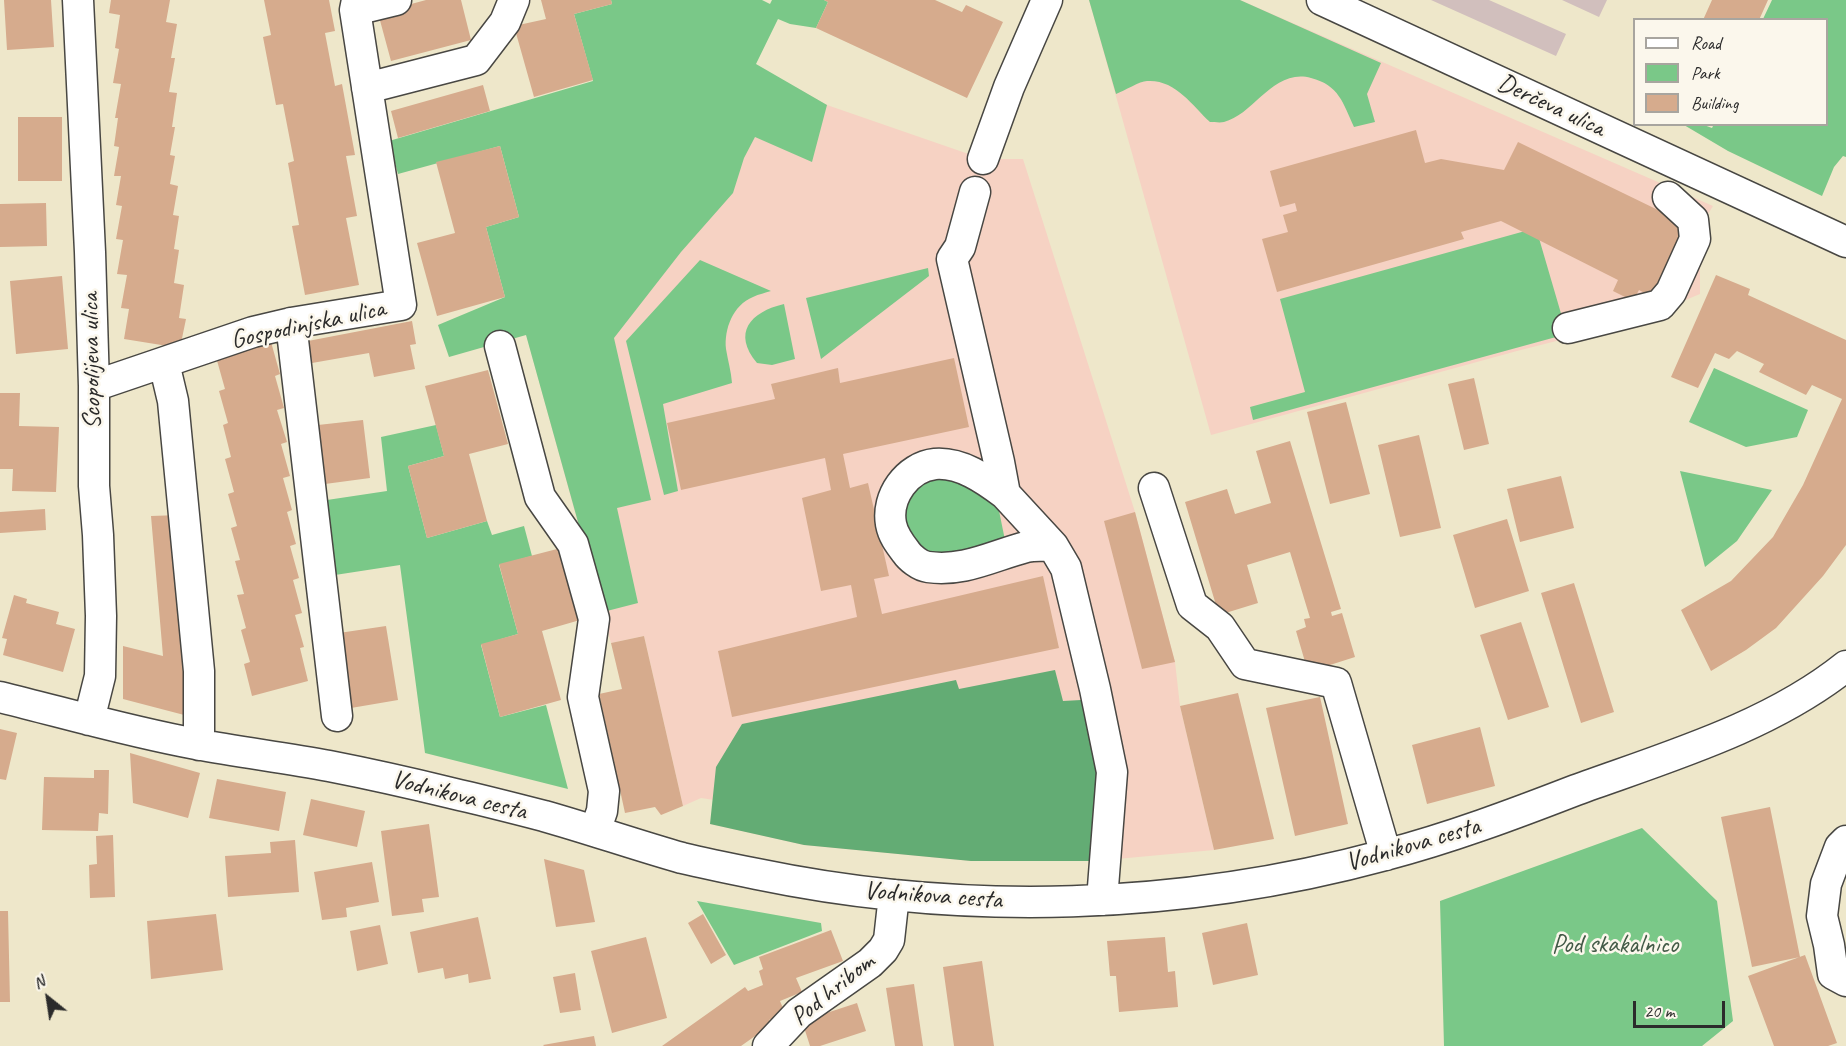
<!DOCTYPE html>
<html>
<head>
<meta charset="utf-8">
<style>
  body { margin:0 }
  #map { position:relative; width:1846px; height:1046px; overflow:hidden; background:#eee7ca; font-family:Caveat,sans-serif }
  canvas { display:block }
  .legend { position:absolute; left:1633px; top:18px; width:195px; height:108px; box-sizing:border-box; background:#fbf7ec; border:2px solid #a8a59f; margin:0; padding:8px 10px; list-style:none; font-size:18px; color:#2b2b2b }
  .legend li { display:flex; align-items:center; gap:12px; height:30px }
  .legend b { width:30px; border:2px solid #a8a59f }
  .north { position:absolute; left:18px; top:968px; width:60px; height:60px; -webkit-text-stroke:4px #fbf7ec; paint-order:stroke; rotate:330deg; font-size:16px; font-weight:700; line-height:24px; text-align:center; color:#2b2b2b }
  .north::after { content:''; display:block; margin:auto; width:21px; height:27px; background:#2b2b2b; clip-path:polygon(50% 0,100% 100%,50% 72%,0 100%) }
  .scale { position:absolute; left:1633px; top:1001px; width:92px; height:27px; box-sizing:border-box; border:3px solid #2b2b2b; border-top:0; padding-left:8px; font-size:18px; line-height:21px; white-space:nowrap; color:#2b2b2b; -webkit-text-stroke:4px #fbf7ec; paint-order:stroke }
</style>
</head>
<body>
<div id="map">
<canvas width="1846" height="1046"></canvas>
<ul class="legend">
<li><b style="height:8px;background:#fff"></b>Road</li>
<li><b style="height:16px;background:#7ac888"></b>Park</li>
<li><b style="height:16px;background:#d6ab8d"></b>Building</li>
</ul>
<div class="north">N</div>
<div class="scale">20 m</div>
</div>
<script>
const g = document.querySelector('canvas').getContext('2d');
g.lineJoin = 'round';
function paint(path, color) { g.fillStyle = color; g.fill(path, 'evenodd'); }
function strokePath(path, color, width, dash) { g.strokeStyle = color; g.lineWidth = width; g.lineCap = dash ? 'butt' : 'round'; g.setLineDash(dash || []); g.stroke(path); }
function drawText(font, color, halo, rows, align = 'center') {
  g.font = font + ' Caveat,sans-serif'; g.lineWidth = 5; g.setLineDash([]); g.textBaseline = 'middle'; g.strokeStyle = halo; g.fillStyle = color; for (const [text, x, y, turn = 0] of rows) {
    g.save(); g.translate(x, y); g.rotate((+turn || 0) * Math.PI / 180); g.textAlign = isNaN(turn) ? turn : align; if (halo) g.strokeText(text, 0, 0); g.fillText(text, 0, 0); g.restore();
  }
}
paint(new Path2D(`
  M643 0 827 105 983 159H1023L1135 512 1175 662 1180 706 1214 850 1106 860 971 861 804 845 710 824 714 800 701 798 683 806 644 636 611 643 524 327Z
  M1089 0H1240L1713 206 1700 227V294L1635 321 1517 351 1211 435Z`), '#f6d2c3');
paint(new Path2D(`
  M1431 0H1489L1566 34 1556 56Z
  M1562 0H1607L1599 17Z`), '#d1bfbd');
paint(new Path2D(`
  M611 0H762L770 4 772 0H824L828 2 816 28 790 24 778 19 756 64 827 105 812 162 755 137 744 158 733 193 681 252 614 338 651 500 617 508 638 603 603 612 526 335 449 357 438 325 505 297 486 227 519 217 500 146 398 174 389 141 593 81 574 14 612 4Z
  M1089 0H1240L1381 63 1367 94 1375 122 1354 127C1343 103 1339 85 1311 78 1273 68 1254 115 1224 122 1220 123 1214 122 1210 122 1192 105 1175 79 1147 81 1140 81 1124 91 1116 94Z
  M1772 0H1846V157L1843 156 1834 167 1822 196 1728 151 1684 125H1704L1712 128 1714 124H1826V20L1763 19Z
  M1536 228 1567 334 1253 420 1250 407 1305 392 1280 299Z
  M700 260 771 291C765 293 759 294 753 297 733 305 724 329 726 349 728 361 731 371 732 383L663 404 678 491 664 495 626 341Z
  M928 268 929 276 821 359 806 298Z
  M784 304 795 359 772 365 757 363C732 333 750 312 784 304Z
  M1714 368 1808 410 1797 437 1746 447 1689 422Z
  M436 425 444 456 408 466 427 538 487 521 492 535 524 526 532 556 499 565 518 634 481 645 500 717 546 705 568 789 425 753 400 565 335 575 327 500 387 491 381 437Z
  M1680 471 1772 490 1737 541 1705 567Z
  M943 473 997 501 1006 545 935 558 918 547 904 523 905 502 914 485Z
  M1642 828 1717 901 1733 1021 1702 1046H1444L1440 901Z
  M697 901 821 923 822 931 734 965Z`), '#7ac888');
paint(new Path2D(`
  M1055 670 1063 701 1081 700 1101 775 1093 861H971L804 845 710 824 716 767 742 724 956 680 959 689Z`), '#63ac74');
paint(new Path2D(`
  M4 0H51L54 47 7 50Z
  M111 0H170L166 22 177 24 171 58H175L169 92 177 93 172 127H175L170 155 175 156 170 184 178 186 173 215 179 216 174 249 179 250 174 283 184 285 179 318 186 319 180 348 124 339 129 309 121 308 127 275 117 274 123 240 116 239 122 206 116 205 121 176H114L119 147 114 146 118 118H115L121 84 113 83 119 49 115 48 120 15 109 13Z
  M264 0H329L335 31 325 33 335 86 342 84 355 155 346 156 357 216 346 218 359 285 305 295 292 226 299 225 288 163 294 161 283 104 276 105 263 37 271 35Z
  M426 0H461L471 40 391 61 378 13Z
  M541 0H611L612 4 574 14 593 80 534 97 514 26 546 19Z
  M824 0H935L962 12 966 5 1003 22 967 98 816 28 828 2Z
  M1712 0H1768L1759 20H1703Z
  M483 85 490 111 398 138 391 111Z
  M18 117H62V181H18Z
  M1416 130 1425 163 1441 159 1504 170 1518 142 1693 227 1658 300 1639 290 1633 301 1613 291 1618 280 1501 221 1461 232 1464 239 1277 292 1262 239 1288 232 1283 215 1297 211 1295 203 1280 207 1270 171Z
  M500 146 519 217 486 227 505 297 437 316 417 243 455 233 436 162Z
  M46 203 47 246 0 247V204Z
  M1716 275 1750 289 1748 295 1846 340V545L1823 576 1776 628 1746 650 1711 671 1681 610 1731 581 1773 537 1803 485 1842 399 1812 385 1806 395 1759 372 1764 364 1737 351 1729 359 1715 353 1698 388 1671 377Z
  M62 276 68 349 16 354 10 281Z
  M412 321 416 344 410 345 415 369 374 377 369 353 312 363 308 341Z
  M271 342 280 374 275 376 284 408 277 410 287 442 281 444 290 476 283 478 292 510 287 512 296 544 290 546 299 578 293 580 302 613 295 615 304 647 300 648 308 681 252 696 244 664 250 662 241 630 246 628 237 595 244 594 235 561 240 560 231 528 237 526 228 494 234 492 225 459 231 457 223 425 228 423 219 391 225 389 216 357Z
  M954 358 969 427 843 454 850 488 868 483 889 576 874 579 882 614 1043 576 1059 648 732 717 718 651 857 617 851 585 821 591 802 498 831 490 825 458 681 490 667 423 775 399 771 384 838 368 840 383Z
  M488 370 508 444 469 454 487 521 427 538 408 466 444 456 425 386Z
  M1474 378 1489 444 1464 450 1448 384Z
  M0 393H20L19 426 59 427 56 492 12 491 13 469H0Z
  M1346 402 1370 494 1330 504 1307 412Z
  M363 420 370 478 325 484 318 425Z
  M1419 435 1441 528 1400 537 1378 445Z
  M1290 441 1341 609 1331 612 1332 616 1342 613 1355 657 1308 672 1296 631 1306 627 1304 619 1310 618 1290 552 1247 565 1258 603 1219 615 1185 502 1227 489 1235 514 1271 503 1256 451Z
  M1561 476 1574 528 1520 542 1507 489Z
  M45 509 46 530 0 533V512Z
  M1135 512 1175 662 1142 669 1104 521Z
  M180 515 188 716 123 699V646L163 656 151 516Z
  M1507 519 1529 591 1475 608 1453 535Z
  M561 548 580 620 542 631 561 700 500 717 481 644 518 634 499 564Z
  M1574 583 1614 712 1581 723 1541 593Z
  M14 595 27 599 26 603 59 612 56 624 75 629 63 672 3 655 7 639 2 638Z
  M1521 622 1549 707 1508 720 1480 635Z
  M386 626 398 700 351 708 339 633Z
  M644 636 683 806 661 815 655 807 625 813 599 694 622 689 611 643Z
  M1238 693 1274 839 1214 850 1180 706Z
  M1320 697 1348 824 1295 836 1266 708Z
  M1480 727 1495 786 1427 804 1412 745Z
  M0 729 17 733 6 780 0 779Z
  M130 753 200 773 188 818 133 803Z
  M94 770H109L108 814 99 813 98 831 42 830 44 777 94 778Z
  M217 779 286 792 279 831 209 818Z
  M311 799 365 811 357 847 303 835Z
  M1770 807 1800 957 1752 967 1721 817Z
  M429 824 439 897 422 899 424 912 392 916 381 831Z
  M113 835 115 897 90 898 89 865 97 864 96 836Z
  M295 840 299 892 228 897 225 856 271 853 270 842Z
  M544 859 584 870 595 922 556 927Z
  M372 862 379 902 346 908 347 917 322 920 314 872Z
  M0 911H8L10 1002H0Z
  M216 914 223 970 151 979 147 921Z
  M703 914 726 955 711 964 688 923Z
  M478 917 491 979 469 983 468 974 445 979 443 968 418 973 410 932Z
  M1247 923 1258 975 1213 985 1202 933Z
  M380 925 388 964 357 971 350 931Z
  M831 930 843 961 796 978 802 992 780 1001 785 1013 769 1020 772 1024 741 1046H662L745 987 748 991 763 985 759 971 763 969 759 957Z
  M646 937 667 1018 612 1033 591 951Z
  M1165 937 1168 972 1175 971 1178 1007 1119 1012 1116 976H1110L1107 941Z
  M1805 955 1837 1043 1828 1046H1774L1748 976Z
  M982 961 994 1046H954L943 967Z
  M575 973 581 1010 560 1013 553 977Z
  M914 984 923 1046H895L886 988Z
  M857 1003 866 1031 820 1046H810L802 1021Z
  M594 1036 596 1046H544L543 1045Z`), '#d6ab8d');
const minor = new Path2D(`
  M78 0 90 252 94 386V486L98 535 101 616 100 676 89 720
  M1322 0 1846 242
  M355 10 396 0
  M367 88 476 60 505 22 514 0
  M983 159 1009 87 1047 0
  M975 192 960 247 952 259 999 462 1005 494 1053 546 1066 568 1095 689 1112 772 1102 900
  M291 323 337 716
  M1568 328 1660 305 1671 292 1695 239 1693 220 1668 197
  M500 346 540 497 573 544 594 619 583 697 604 791 602 811 595 831
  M164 363 173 401 199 671V745
  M94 386 253 332 291 323 401 305 355 10 357 0
  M1154 488 1192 605 1220 627 1245 664 1336 683 1386 855
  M1005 494C985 479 961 462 935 464 907 467 886 497 891 524 893 535 899 543 906 552 910 558 920 566 928 567 964 572 992 556 1026 547 1034 545 1044 546 1053 546
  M0 697C65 713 130 732 196 744 240 752 285 758 329 766 370 774 410 783 451 793 482 800 513 808 544 816 590 829 636 845 682 858 707 864 732 869 757 874 964 917 1182 910 1385 855 1450 838 1514 814 1576 790 1667 757 1770 727 1846 666
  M1846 841 1840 847 1826 884 1822 916 1829 945 1833 974 1846 981
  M768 1046 799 1013 870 963 883 950 889 940 894 895`);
strokePath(minor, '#484743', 33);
strokePath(minor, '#fff', 30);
drawText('26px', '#2b2b2b', '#fbf7ec', [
  ["Derčeva ulica",1551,106,25],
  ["Gospodinjska ulica",308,325,-12],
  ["Scopolijeva ulica",92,361,-91],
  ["Vodnikova cesta",459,796,14],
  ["Vodnikova cesta",1413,845,-16],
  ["Vodnikova cesta",933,896,4],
  ["Pod hribom",833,990,-39]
]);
drawText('26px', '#435a47', '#fbf7ec', [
  ["Pod skakalnico",1615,945]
]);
</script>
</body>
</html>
